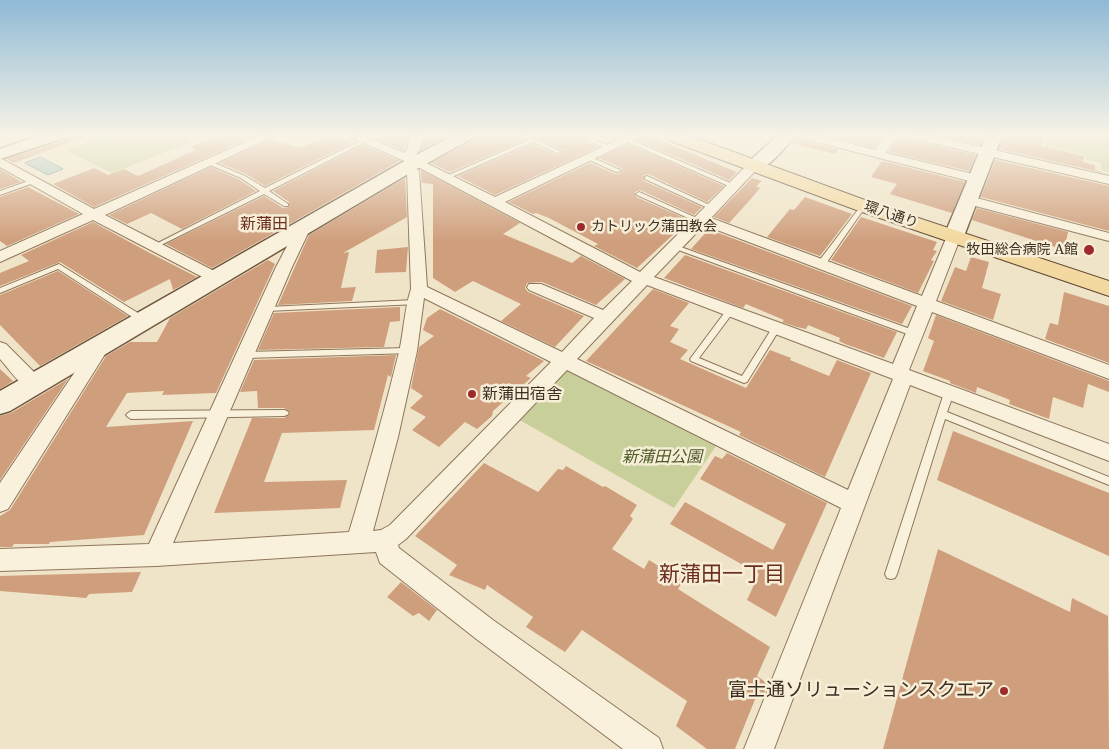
<!DOCTYPE html>
<html>
<head>
<meta charset="utf-8">
<style>
  body { margin:0 }
  canvas { display:block; background:#f0e4c8 }
</style>
</head>
<body>
<canvas width="1109" height="749"></canvas>
<script>
const g = document.querySelector('canvas').getContext('2d');
g.lineJoin = 'round';
function paint(path, color) { g.fillStyle = color; g.fill(path, 'evenodd'); }
function strokePath(path, color, width, dash) { g.strokeStyle = color; g.lineWidth = width; g.lineCap = dash ? 'butt' : 'round'; g.setLineDash(dash || []); g.stroke(path); }
function drawText(font, color, halo, rows, align = 'center') {
  g.font = font + ' "Noto Serif","Noto Sans JP",serif'; g.lineWidth = 5; g.setLineDash([]); g.textBaseline = 'middle'; g.strokeStyle = halo; g.fillStyle = color; for (const [text, x, y, turn = 0] of rows) {
    g.save(); g.translate(x, y); g.rotate((+turn || 0) * Math.PI / 180); g.textAlign = isNaN(turn) ? turn : align; if (halo) g.strokeText(text, 0, 0); g.fillText(text, 0, 0); g.restore();
  }
}
paint(new Path2D(`
  M107 136H181L192 142 112 173 65 150Z
  M1048 136H1109V172L1101 170V163L1086 160V155L1045 146Z
  M568 367 718 443 674 508 516 418Z`), '#c9cf9b');
const water = new Path2D(`
  M41 157 63 169 48 175 25 163Z`);
paint(water, '#a9c4bc');
strokePath(water, '#6f938a', 1);
paint(new Path2D(`
  M65 136H82V138L14 163 6 159 62 141Z
  M220 136H254L94 207 53 184 94 168 108 175 124 169 138 176 196 150 190 147Z
  M328 136 353 142 265 186 246 174 220 163 271 139 301 148Z
  M382 136H409L404 151 376 139Z
  M425 136H447L421 150Z
  M475 136H519L525 140 450 172 431 163 472 141Z
  M533 136H589L586 139V142L598 147 495 195 458 176 533 144 556 155 564 153 563 150Z
  M643 136H649L737 172 729 180 637 140Z
  M796 136 801 140 839 150 835 154 791 143Z
  M829 136H882L874 148Z
  M898 136 909 137 915 141 976 155 969 171 889 152Z
  M942 136H984L980 145Z
  M1004 136H1043L1041 146 1084 156 1083 162 1095 165V170L1109 174 999 149Z
  M628 144 724 186 707 202 648 174 644 175V181L702 207 694 215 640 190 635 192 636 197 689 220 637 268 594 246 598 244 549 218 536 213 533 214 509 202 590 163 615 174 621 173 623 171 621 168 599 158Z
  M363 145 400 161 212 268 166 244 264 196 283 208 289 207V202L273 191Z
  M995 160 1109 186V231L981 197Z
  M882 161 965 182 952 213 890 194 897 184 871 177Z
  M211 167 240 180 256 191 182 229 151 213 127 224 109 215Z
  M0 169 15 178 21 182 0 189Z
  M421 170 520 223 503 234 572 263 581 256 625 279 596 305 542 282 527 283 525 288 528 292 584 316 555 347 501 321 521 304 473 281 455 292 433 278V184L422 183V185Z
  M405 178 407 217 343 253 349 252 341 288 356 287 352 301 278 305 309 235Z
  M752 178 762 181 756 186 760 188 750 200 729 223 714 217Z
  M28 187 79 214 7 246 0 241V197Z
  M805 197 852 214 820 256 767 237 790 209 794 210Z
  M977 208 1068 232 1064 250 972 220Z
  M861 217 937 242 933 250 937 251 931 260 934 261 918 293 831 260Z
  M93 222 148 252 197 277 173 290 170 279 124 302 60 262 0 286V273L29 261 21 255Z
  M709 229H708L912 306 902 324 691 249Z
  M408 247 406 272 375 273 377 250Z
  M685 255 897 332 884 358 845 344 839 341 840 338 808 325 806 329 797 327 782 322 784 320 746 304 743 308 664 278Z
  M971 257 989 262 982 288 1001 294 993 320 941 301 955 267 966 271Z
  M268 260 275 264 216 393 162 395 164 391 127 393 106 427 193 421 144 535 50 542 49 544H14L12 547H0V516L10 510 106 356 130 342H157L170 318Z
  M58 271 128 316 40 366 0 325V295Z
  M653 289 689 303 670 326 679 329 670 342 688 350 680 359 746 388 770 350 791 358 790 360 829 376 837 360 871 373 825 477 739 435 741 432 586 361Z
  M1064 292 1109 306V363L1045 339 1050 323 1058 325Z
  M400 307V321L390 322 384 347 258 350 274 313Z
  M440 309 544 361 526 376 531 378 493 411 492 416 477 429 465 422 439 447 412 430 426 417 410 408 423 396 411 388 419 347 434 336 423 330 427 318Z
  M936 315 1109 381V392L1088 384 1083 408 1053 397 1049 419 1009 404 1010 400 977 387 976 393 950 383V381L923 371 934 341 928 338Z
  M396 355 391 377 388 375 374 430 282 433 264 482 347 480 340 508 214 513 252 418H284L291 413 284 408H258L257 391 240 392 254 360Z
  M0 369 13 381 0 389Z
  M68 379 0 480V416L11 413Z
  M953 431 1109 493V556L937 480Z
  M727 453 827 503 776 617 747 600 759 574 670 524 685 502 773 550 786 524 700 479 715 456 722 459Z
  M484 463 538 492 558 469 563 470 566 466 603 487 605 486 637 505 630 516 633 519 612 549 644 569 649 560 683 581 678 589 770 647 757 676 768 684 764 694 758 692 735 749H707L676 726 687 701 582 630 565 652 526 627 533 617 487 585 485 590 449 575 457 565 415 536Z
  M938 549 1070 612 1072 598 1108 616 1109 749H883Z
  M141 572 132 592 89 594 86 598 0 591V576Z
  M401 582 437 610 429 621 419 613 413 616 387 597Z`), '#cf9f7d');
const lane = new Path2D(`
  M521 136H528L562 152 557 153 533 142 449 178 444 177 529 140Z
  M590 138 612 147 613 148 608 149 588 141V139Z
  M627 138 735 185 736 186 731 187 625 141V139Z
  M362 140 367 141 269 191 288 204V206H284L264 194 159 246 157 247 154 245 260 191 241 178 208 164V162H212L245 176 265 188Z
  M589 156 620 170 621 171 616 172 587 159 586 158Z
  M647 176 714 207 715 208 710 209 645 179V177Z
  M34 179 37 181 36 182 0 195V191Z
  M639 192 701 220 702 221 699 223 697 222 637 195 636 194Z
  M866 205 869 207 861 213 825 265H819V261L857 211Z
  M675 245 916 331 917 333 913 336 910 335 673 248 672 247Z
  M59 264 146 318 147 320 146 322H140L58 269 0 293V288Z
  M415 300H418L419 302 418 304 267 311 263 309 267 307Z
  M728 308H731L735 310 699 358 742 376 774 325H780L781 327 747 382 744 383 691 361 690 359Z
  M408 348 412 351 411 353 246 358 242 355 246 352Z
  M949 390 952 391 954 393 947 412 1109 477V485L945 419 897 574 895 578 891 579 887 578 885 574 944 393 946 391Z
  M284 410 287 411 289 413 287 415 284 416 131 419 128 417 126 415 128 413 131 411Z`);
const street = new Path2D(`
  M259 136H274L105 215 222 275 224 278 222 281H210L93 220 0 262V251L83 214 0 167V158L94 209Z
  M348 136H364L404 153 407 150 411 136H423L419 151 414 157 495 197 626 136H641L505 202 640 272 749 163 753 162 759 166 757 169 711 218 922 296 947 236 949 233H959L961 236 936 301 1109 365V379L932 312 909 370 1109 444V461L910 385 774 749H744L841 508 567 370 406 539 398 545 399 548 493 620 659 738 663 749H623L475 638 380 563 376 552 156 566 0 571V549L149 544 276 267 297 227 299 224H309L311 227 292 267 173 543 349 532C367 473 384 413 399 352 404 331 404 310 411 289L407 172 401 167 403 164H411L419 171 427 287 562 352 594 318 529 290 527 287 529 284H541L603 310 632 281 420 168ZM704 225 917 306 893 364 654 277ZM647 285 893 379 848 490 577 359ZM424 298 551 362 390 525 381 530 373 531 398 437 417 351Z
  M800 136H820L875 150 885 136H896L886 153 981 176 983 179 977 183 801 138Z
  M910 136H932L1109 176V184L915 139Z
  M969 196 1109 233V241L964 203 962 200 964 197Z
  M103 337 109 339 112 343 8 509 0 512V483L97 339Z
  M0 342 6 344 41 379 44 384 41 389C24 394 11 371 0 359Z`);
const secondary = new Path2D(`
  M38 136H63L61 139 0 159V149Z
  M452 136H473L471 139 413 171 10 411 0 414V391L401 163Z
  M777 136H794C784 150 765 174 747 170L744 166Z
  M986 136H1002L964 236 961 240 954 242 947 240 944 236Z`);
const primary = new Path2D(`
  M666 136H690L873 203 1109 281V296L859 211 668 140Z`);
strokePath(lane, '#8d765c', 2);
strokePath(street, '#8d765c', 2);
strokePath(secondary, '#6f573f', 3);
strokePath(primary, '#5b4430', 2);
paint(lane, '#faf1dc');
paint(street, '#faf1dc');
paint(secondary, '#faf1dc');
paint(primary, '#f3d9a0');
const sky = g.createLinearGradient(0, 0, 0, 241);
sky.addColorStop(0, '#8fbad6');
sky.addColorStop(0.56, '#f8f3e6');
sky.addColorStop(1, '#f8f3e600');
g.fillStyle = sky;
g.fillRect(0, 0, 1109, 241);
for (const [x, y, r, color] of [
  [581,227,5,"#9e2a2b"],
  [1089,250,6,"#9e2a2b"],
  [472,394,5,"#9e2a2b"],
  [1004,691,5,"#9e2a2b"]
]) { const dot = new Path2D(); dot.arc(x, y, r, 0, 2 * Math.PI); g.fillStyle = color; g.fill(dot); strokePath(dot, '#f7eed8', 2); }
drawText('14px', '#3d2e20', '#f7eed8', [
  ["環八通り",891,215,19]
]);
drawText('14px', '#3d2e20', '#f7eed8', [
  ["カトリック蒲田教会",591,227],
  ["牧田総合病院 A館",1078,250,"right"]
], 'left');
drawText('16px', '#6b2e1e', '#f7eed8', [
  ["新蒲田",264,224]
]);
drawText('16px', '#3d2e20', '#f7eed8', [
  ["新蒲田宿舎",482,394]
], 'left');
drawText('italic 16px', '#4d5a26', '#f7eed8', [
  ["新蒲田公園",662,457]
]);
drawText('19px', '#3d2e20', '#f7eed8', [
  ["富士通ソリューションスクエア",994,691]
], 'right');
drawText('21px', '#6b2e1e', '#f7eed8', [
  ["新蒲田一丁目",722,575]
]);
</script>
</body>
</html>
